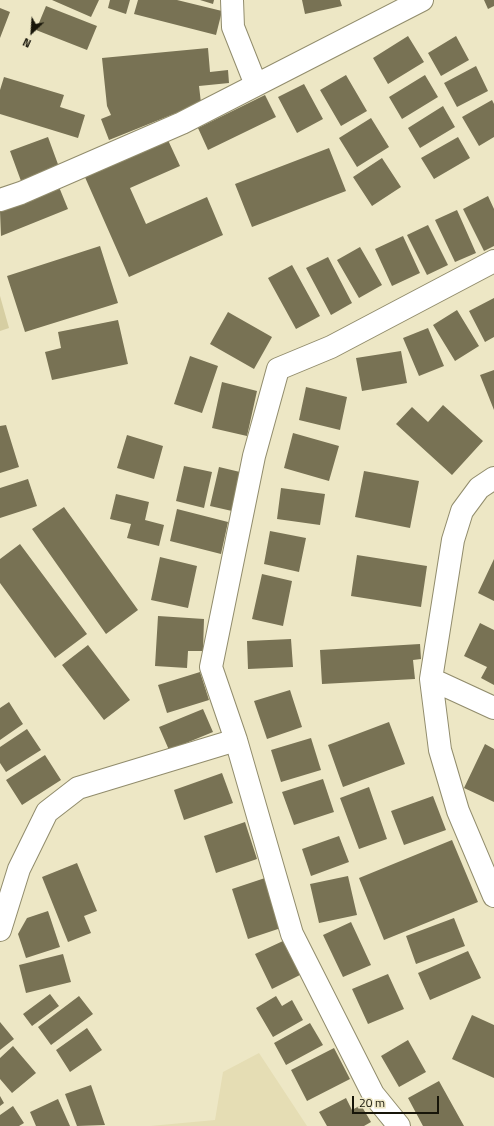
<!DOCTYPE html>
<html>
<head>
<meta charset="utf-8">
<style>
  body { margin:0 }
  #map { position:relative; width:494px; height:1126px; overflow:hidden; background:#ede7c5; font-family:"Titillium Web",sans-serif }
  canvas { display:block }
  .north { position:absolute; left:12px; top:12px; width:40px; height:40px; -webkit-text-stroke:3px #ede7c5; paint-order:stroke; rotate:205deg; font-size:11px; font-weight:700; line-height:16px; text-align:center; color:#171509 }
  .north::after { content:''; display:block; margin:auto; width:14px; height:18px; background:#171509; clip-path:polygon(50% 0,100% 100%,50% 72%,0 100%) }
  .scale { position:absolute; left:352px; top:1096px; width:87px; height:18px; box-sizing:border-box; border:2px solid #171509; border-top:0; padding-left:5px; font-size:12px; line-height:14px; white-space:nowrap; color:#171509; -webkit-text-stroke:3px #ede7c5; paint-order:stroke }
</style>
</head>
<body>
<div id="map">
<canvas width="494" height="1126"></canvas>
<div class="north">N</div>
<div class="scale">20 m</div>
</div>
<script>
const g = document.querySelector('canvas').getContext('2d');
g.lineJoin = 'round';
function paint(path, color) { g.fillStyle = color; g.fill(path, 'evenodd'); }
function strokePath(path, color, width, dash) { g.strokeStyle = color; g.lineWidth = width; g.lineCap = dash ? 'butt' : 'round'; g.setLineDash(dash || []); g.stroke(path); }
paint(new Path2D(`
  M259 1053 307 1126H150L215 1120 223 1072Z`), '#e5ddb4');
paint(new Path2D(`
  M0 296 9 328 0 331Z`), '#d6cea2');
paint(new Path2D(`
  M52 0H99L91 17Z
  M110 0H130L126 14 108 8Z
  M138 0H177L222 11 216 35 134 14Z
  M200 0H214L213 4Z
  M302 0H340L342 6 305 14Z
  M484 0H494V6L488 9Z
  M46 6 97 26 87 50 36 30Z
  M0 8 10 12 0 38Z
  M408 36 424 62 388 84 373 58Z
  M456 36 469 60 441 76 428 53Z
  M208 48 210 72 228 70 229 83 199 86 201 103 109 140 101 119 111 115 107 106 102 58Z
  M476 66 488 91 457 107 444 83Z
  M346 75 367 111 341 126 320 90Z
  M425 75 438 97 402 119 389 97Z
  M4 77 64 95 60 107 85 115 78 138 0 114V90Z
  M304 84 323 119 297 133 278 97Z
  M265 95 276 117 208 150 198 128Z
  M492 100 494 104V137L479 146 462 117Z
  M443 106 455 127 420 148 408 128Z
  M371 118 389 147 357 167 339 138Z
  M48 137 59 167 21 181 10 151Z
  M458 137 470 158 434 179 421 158Z
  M167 138 180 166 130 188 146 224 207 197 223 235 129 277 84 175Z
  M329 148 346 191 252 227 235 184Z
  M382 158 401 187 372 206 353 177Z
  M59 187 68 209 1 236 0 211Z
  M488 196 494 209V246L484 251 463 209Z
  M457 210 476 253 455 262 435 220Z
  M428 225 448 265 427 275 407 235Z
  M403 236 420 273 392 286 375 249Z
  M100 246 118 303 25 332 7 276Z
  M360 247 382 285 359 298 337 260Z
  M328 257 352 303 331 315 306 268Z
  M292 265 320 316 296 329 268 278Z
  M494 298V337L485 342 469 311Z
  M457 310 479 346 455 361 433 325Z
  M228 312 272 337 254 369 210 344Z
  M118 320 128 364 52 380 45 352 61 348 58 332Z
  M428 328 444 366 419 376 403 338Z
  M401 351 407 383 362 391 356 358Z
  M190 356 218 366 202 413 174 404Z
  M494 370V410L480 375Z
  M222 382 257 391 247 436 212 428Z
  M306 387 347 397 340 430 299 420Z
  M443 405 483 441 452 475 396 424 412 407 428 422Z
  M6 425 19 467 0 473V426Z
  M293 433 339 446 329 481 284 468Z
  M127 435 163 446 154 479 117 468Z
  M184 466 212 472 204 508 176 501Z
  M219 467 240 472 232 511 210 506Z
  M364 471 419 481 410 528 355 517Z
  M28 479 37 506 0 518V488Z
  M281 488 325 494 320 525 277 519Z
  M116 494 149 502 145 520 164 525 159 546 127 538 131 524 110 519Z
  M64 507 138 610 106 634 32 529Z
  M177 509 228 522 221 554 170 541Z
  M270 531 306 538 299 572 264 564Z
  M20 544 87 634 55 658 0 583V559Z
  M357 555 427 566 421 607 351 596Z
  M160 557 197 566 188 608 151 600Z
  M494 559V601L478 593Z
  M262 574 292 581 283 626 252 619Z
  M158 616 204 619 203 651H188L187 668 155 666Z
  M480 623 494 630V685L481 678 487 667 464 656Z
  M291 639 293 667 248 669 247 641Z
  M420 644 421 659 413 660 415 679 322 684 320 650Z
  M88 645 130 700 104 720 62 665Z
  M200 672 209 700 167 713 158 685Z
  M290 690 302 727 267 739 254 701Z
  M9 702 23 724 0 740V708Z
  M203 709 213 732 169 750 159 727Z
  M389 722 405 764 343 787 328 745Z
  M27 729 41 750 6 772 0 763V747Z
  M311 738 321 770 281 782 271 750Z
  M485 744 494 749V802L464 788Z
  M45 755 61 780 22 805 6 780Z
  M222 773 233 803 184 820 174 790Z
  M323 779 334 812 294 825 282 792Z
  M369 787 387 839 359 849 340 798Z
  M433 796 446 830 404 845 391 811Z
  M245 822 257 859 216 873 204 836Z
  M339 836 349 862 311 876 302 849Z
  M452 840 478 902 384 940 359 878Z
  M77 863 97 911 84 916 91 933 68 942 42 877Z
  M348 876 357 915 319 923 310 884Z
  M265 878 281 928 248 939 232 889Z
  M48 911 60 947 26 958 18 934 27 918Z
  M454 918 465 946 416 964 406 936Z
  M351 922 371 965 343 977 323 935Z
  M283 941 300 975 272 989 255 954Z
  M468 951 481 978 430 1000 418 973Z
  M63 954 71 982 26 993 19 965Z
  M388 974 404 1009 368 1024 352 989Z
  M50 994 59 1006 32 1026 23 1014Z
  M79 996 93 1014 51 1045 38 1027Z
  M276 996 282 1006 292 1000 303 1020 273 1037 256 1008Z
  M472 1015 494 1025V1078L452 1059Z
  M0 1022 14 1039 0 1050Z
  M310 1023 323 1045 286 1065 274 1043Z
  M87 1028 102 1050 70 1072 56 1050Z
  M408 1040 426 1072 399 1087 381 1056Z
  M13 1046 36 1073 12 1093 0 1079V1058Z
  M334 1048 350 1079 307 1101 291 1070Z
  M439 1081 464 1126H423L408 1098Z
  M91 1085 105 1125 77 1126 65 1094Z
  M0 1096 4 1103 0 1106Z
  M346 1098 352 1110 361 1105 371 1122 364 1126H327L319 1112Z
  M58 1099 70 1126H36L30 1112Z
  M13 1106 24 1123 19 1126H0V1115Z`), '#787254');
const minor = new Path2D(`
  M232 0 233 27 256 85
  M0 200 21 193 182 123 422 0
  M494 478 479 488 462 511 453 540 431 679 440 750 458 811 494 896
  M431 679 494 708
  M0 930 19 869 47 812 78 788 236 740
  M399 1126 373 1094 292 934 236 740 211 667 254 456 278 369 331 347 494 261`);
strokePath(minor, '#918c6c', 24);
strokePath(minor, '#fff', 22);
</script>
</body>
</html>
